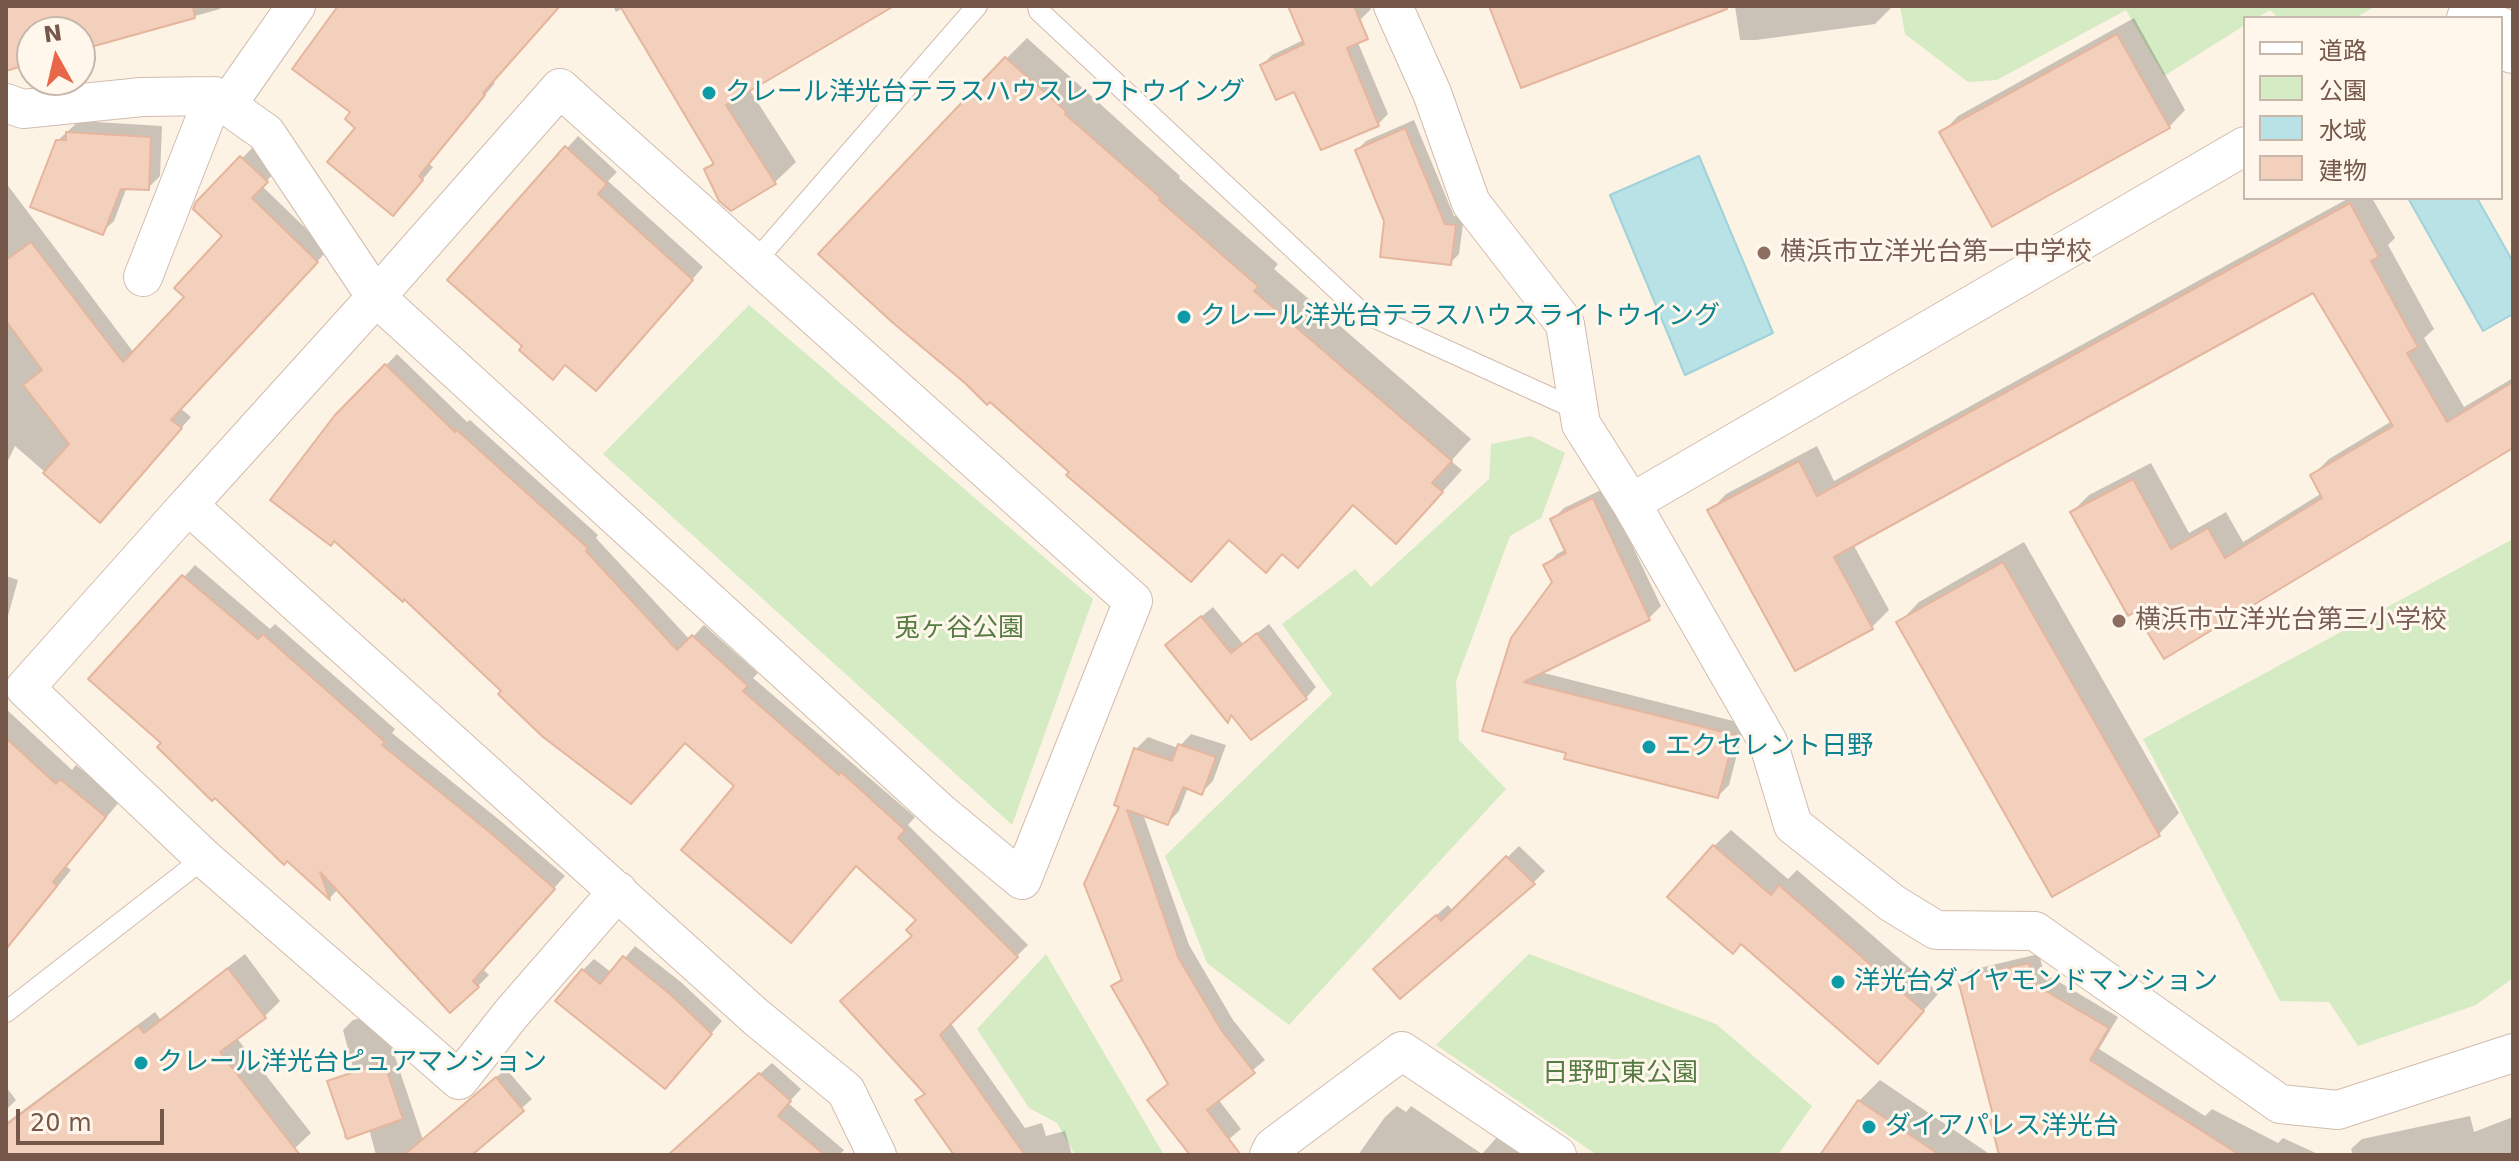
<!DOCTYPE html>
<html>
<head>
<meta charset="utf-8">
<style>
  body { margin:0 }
  #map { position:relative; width:2519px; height:1161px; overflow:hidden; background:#fdf3e5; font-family:"DejaVu Sans","Noto Sans JP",sans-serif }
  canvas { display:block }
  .frame { position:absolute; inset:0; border:8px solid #76584a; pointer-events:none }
  .legend { position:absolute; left:2243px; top:16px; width:260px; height:184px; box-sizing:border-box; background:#fff7ec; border:2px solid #c8b7ab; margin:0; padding:10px 14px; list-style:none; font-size:24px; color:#76584a }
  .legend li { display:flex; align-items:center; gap:16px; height:40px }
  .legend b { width:40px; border:2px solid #c8b7ab }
  .north { position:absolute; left:16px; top:16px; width:80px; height:80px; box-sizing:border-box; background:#fff7ec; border:2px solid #c8b7ab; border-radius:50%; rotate:352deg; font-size:22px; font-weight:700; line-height:32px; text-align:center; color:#76584a }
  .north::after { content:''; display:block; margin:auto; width:28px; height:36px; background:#e86649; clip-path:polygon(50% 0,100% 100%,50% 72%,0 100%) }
  .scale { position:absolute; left:16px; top:1109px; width:148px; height:36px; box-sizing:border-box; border:4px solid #76584a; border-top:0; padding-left:10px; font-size:24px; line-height:28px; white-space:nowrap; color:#76584a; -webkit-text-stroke:6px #fff7ec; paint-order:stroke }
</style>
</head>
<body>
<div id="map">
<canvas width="2519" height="1161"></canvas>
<div class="frame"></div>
<ul class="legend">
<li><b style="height:10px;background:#fff"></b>道路</li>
<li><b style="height:22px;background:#d5ebc3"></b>公園</li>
<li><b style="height:22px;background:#b9e2e7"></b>水域</li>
<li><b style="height:22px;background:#f3d0bc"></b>建物</li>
</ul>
<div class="north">N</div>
<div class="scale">20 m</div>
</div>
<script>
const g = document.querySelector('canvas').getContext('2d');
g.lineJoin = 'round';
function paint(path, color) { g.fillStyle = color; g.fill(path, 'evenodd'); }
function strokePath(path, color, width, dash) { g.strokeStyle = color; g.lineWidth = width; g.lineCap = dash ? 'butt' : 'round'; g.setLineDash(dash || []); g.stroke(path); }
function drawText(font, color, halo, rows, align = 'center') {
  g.font = font + ' "DejaVu Sans","Noto Sans JP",sans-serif'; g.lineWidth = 6; g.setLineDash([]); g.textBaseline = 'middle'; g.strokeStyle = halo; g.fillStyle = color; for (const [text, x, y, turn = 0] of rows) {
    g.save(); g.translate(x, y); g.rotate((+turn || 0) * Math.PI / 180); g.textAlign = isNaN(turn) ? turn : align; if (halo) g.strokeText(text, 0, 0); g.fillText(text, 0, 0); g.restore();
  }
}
paint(new Path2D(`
  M1900 6H2376L2355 18H2278L2270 10 2257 18H2245V25L2164 76 2126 10 1997 80 1968 82 1905 34Z
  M749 305 1093 599 1012 825 603 454Z
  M1531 436 1565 453 1541 518 1510 536 1456 681 1459 740 1506 789 1289 1025 1207 963 1165 856 1332 694 1282 624 1355 569 1371 587 1489 479 1491 444Z
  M2513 539V978L2476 1005 2358 1046 2329 1002 2280 1001 2143 739Z
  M1046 954 1164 1155H1075L1057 1123 1029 1108 977 1029Z
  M1529 954 1716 1024 1812 1106 1778 1155H1597L1436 1045Z`), '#d5ebc3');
const water = new Path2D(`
  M1699 156 1773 333 1685 375 1610 195Z
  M2408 198H2477L2513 262V314L2483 331Z`);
paint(water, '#b9e2e7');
strokePath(water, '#9fd2d9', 2);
paint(new Path2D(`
  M6 6H222L220 9 80 48V32H32V61L6 68Z
  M341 6H558L492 81 495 83 428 163 433 167 404 202 358 127 353 112Z
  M613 6H890L749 89 796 162 775 182 731 209 706 170 714 161 623 8 616 12Z
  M1316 6H1370L1371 9 1360 20Z
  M1735 6H1893L1875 24 1756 40H1740Z
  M2134 18 2185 110 2169 127 1942 133 1958 116Z
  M1348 19 1388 114 1378 124 1322 148 1295 89 1262 65 1272 55Z
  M1027 38 1180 176 1179 178 1278 264 1274 269 1471 439 1451 461 1462 470 1416 521 1355 503 1319 544 1284 553 1266 570 1230 539 1072 472 1006 59Z
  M1414 120 1454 216 1464 217 1459 254 1450 263 1386 221 1357 150 1366 141Z
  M79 121 162 126 160 176 148 188 127 187 114 221 102 232 57 141Z
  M578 136 617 172 608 181 703 267 608 377 566 363 525 346 450 280Z
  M253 147 277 170 262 186 328 250 180 408 191 417 100 520 15 446 6 465V183L134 353 186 297 225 236 198 204Z
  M2349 198H2372L2395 238 2388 245 2434 329 2424 338 2464 407 2513 378V446L2165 657 2072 512 2089 495 2151 463 2189 533 2226 512 2243 542 2322 493 2312 476 2329 459 2392 421 2314 291 1853 544 1889 610 1872 627 1710 511 1726 494 1817 446 1834 481Z
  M397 354 467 422 470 420 598 535 596 538 690 640 704 625 758 673 753 678 915 817 908 825 1028 945 950 1022 1025 1128 1042 1123 1046 1136 1065 1131 1072 1155H957L918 1101 926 1093 914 936 919 920 857 864 685 741 504 691 337 416Z
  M1605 488 1661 606 1649 618 1540 672 1745 724 1729 785 1718 796 1568 751 1484 730 1554 582 1546 565 1557 554 1566 549 1552 520 1564 508Z
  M2024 542 2179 813 2159 834 1899 623 1919 602Z
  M195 565 270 629 275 624 395 729 392 733 503 823 565 876 482 968 489 975 478 986 338 889 330 898 164 743 91 679Z
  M6 576 18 580 6 623Z
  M1213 607 1243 644 1269 624 1316 687 1306 698 1234 714 1228 720 1167 645Z
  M6 709 72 770 76 765 120 801 66 866 71 870 33 917 6 941Z
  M1191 734 1226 745 1213 781 1202 792 1188 787 1179 811 1168 823 1143 814 1189 945 1233 1020 1265 1060 1218 1099 1241 1129 1210 1155H1192L1150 1100 1169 1083 1114 986 1123 977 1122 806 1136 749 1148 737 1178 748Z
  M1731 830 1788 879 1797 870 1939 993 1894 1044 1714 846Z
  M1519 846 1545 871 1533 883 1387 958 1448 905 1453 911Z
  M635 946 682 983 722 1021 676 1075 583 970 594 959 612 973Z
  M245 954 280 1001 264 1017 236 1037 311 1133 295 1148 287 1155H6V1123L155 1012 160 1019Z
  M2039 954 2044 973 2118 1017 2099 1049 2205 1116 2212 1109 2278 1143 2283 1138 2320 1155H2002L1996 1117 1960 980 1971 970Z
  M371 1015 385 1027 423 1140 506 1069 532 1099 469 1155H376L369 1129 344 1138 356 1079 343 1030 353 1020Z
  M772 1063 801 1089 788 1103 844 1150 839 1155H669Z
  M1880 1080 1991 1155H1823L1859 1101Z
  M6 1087 16 1100 6 1110Z
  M1397 1106 1406 1112 1411 1106 1482 1154 1498 1136 1540 1155H1358L1385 1117Z
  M2470 1116 2474 1132 2513 1117V1155H2353L2351 1149 2362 1139Z`), '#0003');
const building = new Path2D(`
  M6 6H193L195 18 80 50V32H32V63L6 71Z
  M338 6H560L483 93 485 95 419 176 423 180 393 216 327 162 355 128 345 119 350 112 292 69Z
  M620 6H894L726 105 776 184 731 211 719 201 704 169 714 164Z
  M1288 6H1354L1368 39 1347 48 1379 126 1321 150 1294 92 1276 100 1260 65 1304 44Z
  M1489 6H1726L1727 9 1521 88Z
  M2117 34 2170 128 1992 227 1939 132Z
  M1005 57 1067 112 1065 114 1161 198 1159 200 1258 286 1254 291 1452 461 1432 483 1443 492 1396 544 1353 505 1298 568 1282 554 1266 573 1229 540 1191 582 1066 475 1069 472 990 402 987 405 965 383 892 322 818 254Z
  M1405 128 1445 224 1456 225 1451 265 1380 257 1384 221 1355 150Z
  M66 132 151 137 149 190 121 189 103 235 30 207 56 140H66Z
  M565 146 607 184 598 194 693 280 596 391 565 365 553 380 519 350 522 346 447 280Z
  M240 156 268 182 252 198 318 262 171 420 182 428 100 523 43 473 69 444 23 385 42 370 6 321V260L31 242 123 362 184 297 174 288 222 236 193 209 196 202Z
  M2350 203 2379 257 2371 261 2418 347 2407 353 2447 422 2513 382V448L2164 659 2135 612 2128 616 2070 512 2133 479 2171 549 2208 528 2225 558 2322 498 2310 475 2393 426 2313 293 1834 557 1873 629 1795 671 1707 510 1799 461 1817 496Z
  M385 364 455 432 457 430 588 548 586 551 677 650 692 635 748 686 743 691 839 775 841 772 905 830 898 838 1018 957 940 1035 1025 1155H954L915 1100 925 1094 840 1001 912 936 906 930 916 920 856 866 791 943 681 850 734 786 685 743 631 804 543 737 498 694 501 691 404 599 403 602 334 541 331 546 270 500 335 415Z
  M1593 498 1650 620 1524 682 1735 735 1718 798 1564 759 1566 753 1482 731 1511 638 1552 582 1543 565 1566 553 1550 519Z
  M2003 562 2160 836 2052 897 1896 622Z
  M182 575 258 639 263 634 385 742 382 745 492 834 555 889 473 981 479 987 450 1013 320 872 330 900 287 861 284 865 215 798 212 801 157 747 161 743 88 679Z
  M1201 616 1231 653 1257 633 1307 699 1251 740 1231 715 1228 723 1165 645Z
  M6 738 56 784 60 779 106 817 53 882 57 886 6 949Z
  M1178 744 1216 757 1202 795 1183 787 1168 825 1127 810 1178 957 1222 1031 1255 1073 1207 1110 1241 1155H1190L1147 1100 1168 1084 1111 986 1122 980 1084 884 1119 807 1114 805 1134 748 1172 761Z
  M1713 845 1771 895 1779 885 1924 1011 1878 1064 1741 944 1733 954 1667 897Z
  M1506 856 1535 884 1400 999 1373 969 1436 915 1441 921Z
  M623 956 670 994 712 1034 665 1089 555 1001 582 969 600 984Z
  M2029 963 2034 984 2109 1028 2090 1060 2240 1155H1999L1990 1120 1994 1119 1958 980Z
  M228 968 266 1018 220 1052 300 1155H6V1125L138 1026 144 1033Z
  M384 1062 403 1119 347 1139 327 1081Z
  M759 1073 791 1101 778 1116 825 1155H668Z
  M496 1077 524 1111 472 1155H404Z
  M1858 1100 1940 1155H1820Z`);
paint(building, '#f3d0bc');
strokePath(building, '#e5b59d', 2);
const service = new Path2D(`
  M1038 6 1039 11 1360 311 1578 410
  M754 263 977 6
  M6 1012 204 858`);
const minor = new Path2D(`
  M1393 6 1432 93 1471 203 1565 324 1581 424 1631 503 1768 742 1793 825 1892 903 1936 930 2035 931 2280 1104 2338 1110 2513 1053
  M2466 18 2487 6
  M6 103 23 109 142 97 214 96 266 133 376 297 942 814 1022 880 1133 601 560 88 376 297 188 505
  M227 105 296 6
  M143 277 214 96
  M1631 503 2245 146
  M618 891 511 1014 459 1080 204 858 25 688 188 505 756 1017 846 1091 877 1155
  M1269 1155 1273 1147 1402 1051 1557 1155`);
const tertiary = new Path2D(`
  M2501 30 2513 51`);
strokePath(service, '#d1bcae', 22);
strokePath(minor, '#d1bcae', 40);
strokePath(tertiary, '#d1bcae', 46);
strokePath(service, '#fff', 20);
strokePath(minor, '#fff', 38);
strokePath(tertiary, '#fff', 44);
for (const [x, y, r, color] of [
  [709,93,8,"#0f9aa8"],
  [1764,253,8,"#8d6e63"],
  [1184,317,8,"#0f9aa8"],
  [2119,621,8,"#8d6e63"],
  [1649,747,8,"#0f9aa8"],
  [1838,982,8,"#0f9aa8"],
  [141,1063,8,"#0f9aa8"],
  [1869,1127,8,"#0f9aa8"]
]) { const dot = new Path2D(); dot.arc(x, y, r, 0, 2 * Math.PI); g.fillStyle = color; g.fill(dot); strokePath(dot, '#fff7ec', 3); }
drawText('26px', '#0d838f', '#fff7ec', [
  ["クレール洋光台テラスハウスレフトウイング",725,93],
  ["クレール洋光台テラスハウスライトウイング",1200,317],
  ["エクセレント日野",1665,747],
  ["洋光台ダイヤモンドマンション",1854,982],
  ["クレール洋光台ピュアマンション",157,1063],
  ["ダイアパレス洋光台",1885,1127]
], 'left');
drawText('26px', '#785e54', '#fff7ec', [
  ["横浜市立洋光台第一中学校",1780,253],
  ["横浜市立洋光台第三小学校",2135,621]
], 'left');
drawText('26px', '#557c42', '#fff7ec', [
  ["兎ヶ谷公園",959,629],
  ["日野町東公園",1620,1074]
]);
</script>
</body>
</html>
